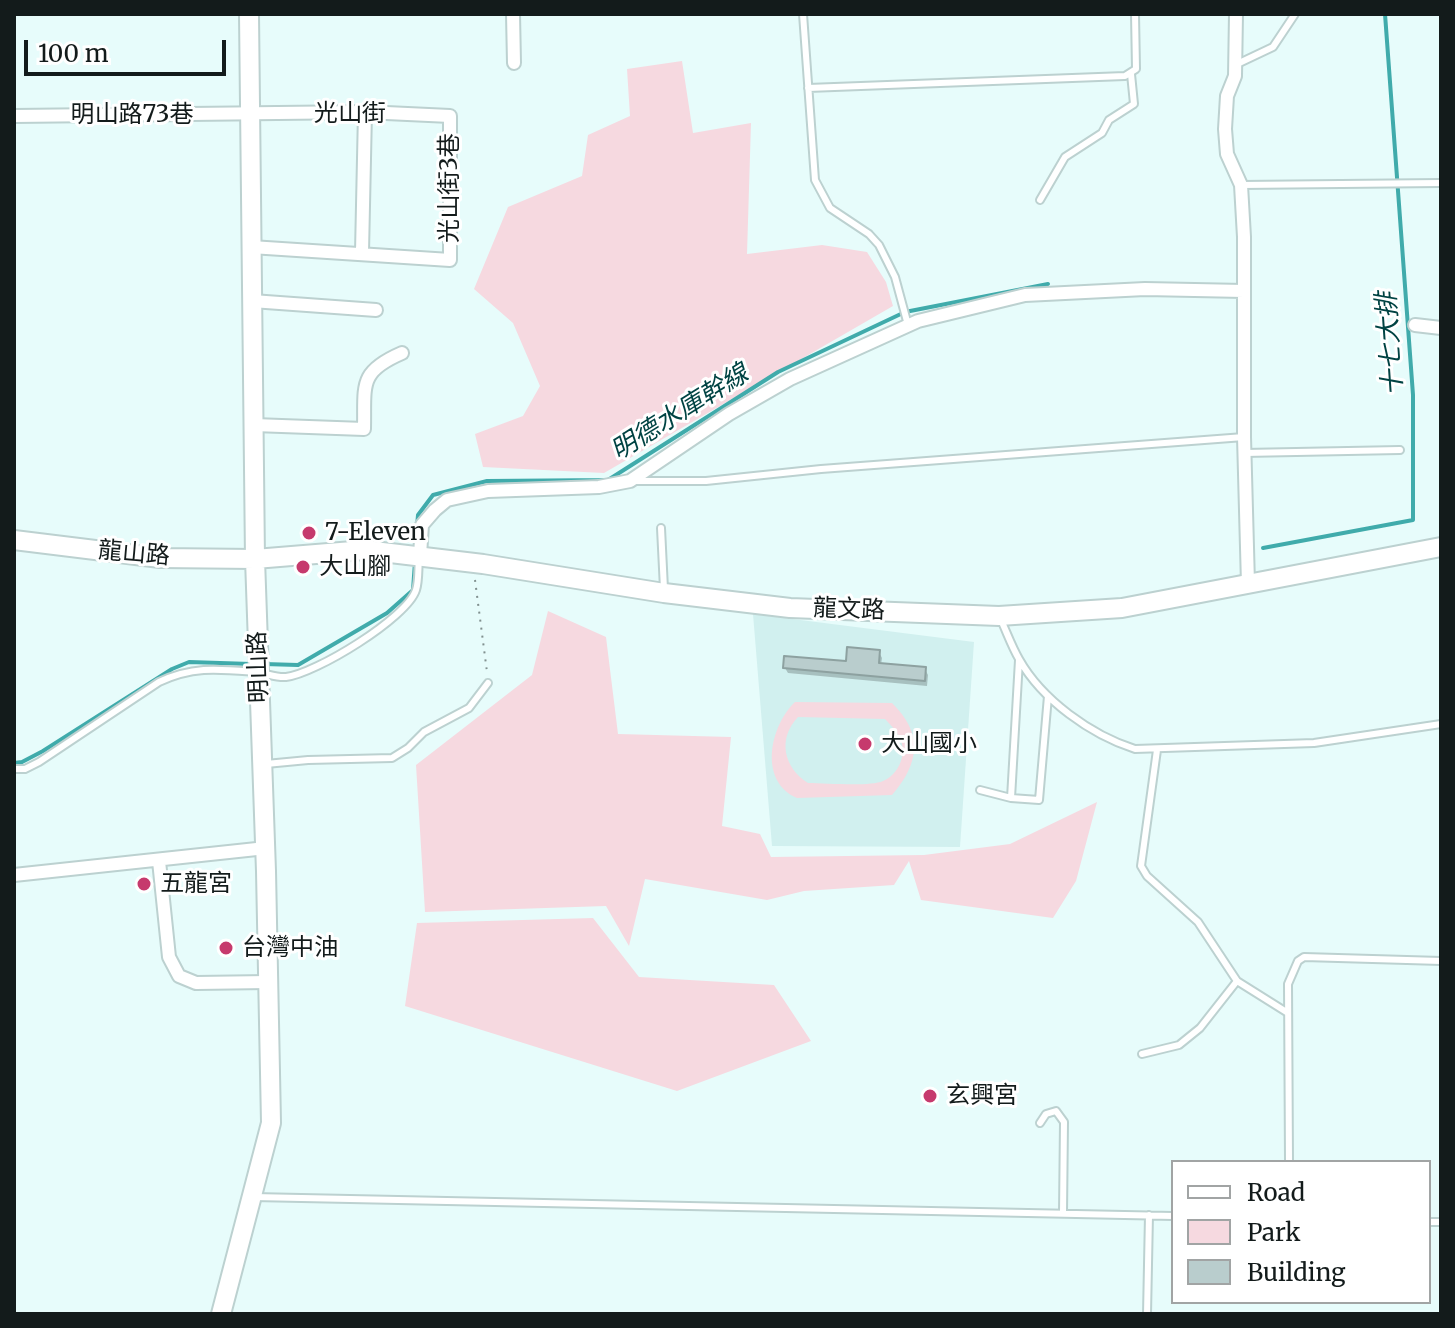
<!DOCTYPE html>
<html>
<head>
<meta charset="utf-8">
<style>
  body { margin:0 }
  #map { position:relative; width:1455px; height:1328px; overflow:hidden; background:#e7fcfb; font-family:Merriweather,serif }
  canvas { display:block }
  .frame { position:absolute; inset:0; border:16px solid #131b1b; pointer-events:none }
  .legend { position:absolute; left:1171px; top:1160px; width:260px; height:144px; box-sizing:border-box; background:#fff; border:2px solid #a1a4a4; margin:0; padding:10px 14px; list-style:none; font-size:24px; color:#131b1b }
  .legend li { display:flex; align-items:center; gap:16px; height:40px }
  .legend b { width:40px; border:2px solid #a1a4a4 }
  .scale { position:absolute; left:24px; top:40px; width:202px; height:36px; box-sizing:border-box; border:4px solid #131b1b; border-top:0; padding-left:10px; font-size:24px; line-height:28px; white-space:nowrap; color:#131b1b; -webkit-text-stroke:6px #fff; paint-order:stroke }
</style>
</head>
<body>
<div id="map">
<canvas width="1455" height="1328"></canvas>
<div class="frame"></div>
<ul class="legend">
<li><b style="height:10px;background:#fff"></b>Road</li>
<li><b style="height:22px;background:#f6d9e0"></b>Park</li>
<li><b style="height:22px;background:#b9cdcd"></b>Building</li>
</ul>
<div class="scale">100 m</div>
</div>
<script>
const g = document.querySelector('canvas').getContext('2d');
g.lineJoin = 'round';
function paint(path, color) { g.fillStyle = color; g.fill(path, 'evenodd'); }
function strokePath(path, color, width, dash) { g.strokeStyle = color; g.lineWidth = width; g.lineCap = dash ? 'butt' : 'round'; g.setLineDash(dash || []); g.stroke(path); }
function drawText(font, color, halo, rows, align = 'center') {
  g.font = font + ' Merriweather,"Noto Sans TC",serif'; g.lineWidth = 6; g.setLineDash([]); g.textBaseline = 'middle'; g.strokeStyle = halo; g.fillStyle = color; for (const [text, x, y, turn = 0] of rows) {
    g.save(); g.translate(x, y); g.rotate((+turn || 0) * Math.PI / 180); g.textAlign = isNaN(turn) ? turn : align; if (halo) g.strokeText(text, 0, 0); g.fillText(text, 0, 0); g.restore();
  }
}
paint(new Path2D(`
  M753 614 974 642 960 847 772 846Z`), '#d1f0ef');
paint(new Path2D(`
  M682 61 693 133 751 123 747 254 822 245 867 252 886 282 893 306 604 473 483 467 475 434 523 416 540 386 513 323 474 289 508 207 582 176 588 135 630 116 627 69Z
  M548 611 606 637 618 734 731 737 722 826 760 834 771 857 924 855 1010 844 1097 802 1076 881 1053 918 921 900 909 861 894 885 804 891 767 900 645 879 629 946 606 906 425 912 416 765 532 675Z
  M795 702 892 703C923 733 920 763 892 795L797 798C758 781 770 726 795 702ZM798 717 885 719C895 729 906 742 902 757 900 767 893 777 883 781 870 787 825 783 808 783 784 768 777 739 798 717Z
  M593 918 639 977 774 985 811 1041 677 1091 405 1006 417 923Z`), '#f6d9e0');
paint(new Path2D(`
  M879 652 882 658 881 665 925 669 928 675 927 686 788 673 785 668 848 663Z`), '#0003');
strokePath(new Path2D(`
  M417 526 418 515 433 495 487 481 608 480 778 372 905 312 1048 284
  M1263 548 1413 520V395L1385 14
  M264 664 298 665 387 613 413 590 415 562
  M14 763 22 762 43 751 172 669 189 662 251 664`), '#40abab', 4);
const building = new Path2D(`
  M847 647 880 650 879 663 926 667 925 681 783 668 784 656 846 661Z`);
paint(building, '#b9cdcd');
strokePath(building, '#8da1a0', 2);
const lane = new Path2D(`
  M803 14 815 180 830 208 869 234 879 245 895 277 908 325
  M1235 65 1273 47 1295 14
  M808 88 1125 76 1136 69 1135 14
  M1241 185 1441 183
  M1040 200 1065 157 1102 133 1109 120 1134 104 1131 74
  M1244 453 1400 450
  M633 481H706L821 469 1244 437
  M661 528 664 589
  M1001 620C1007 633 1012 647 1019 659 1042 700 1091 735 1135 749L1314 743 1441 724
  M1157 750 1141 866 1147 876 1198 922 1237 981 1288 1013
  M266 764 308 760 392 758 408 748 424 732 469 708 488 683
  M14 769H25L39 762 159 682C193 666 218 669 255 672 266 673 276 678 286 677 315 674 407 618 416 590 419 581 418 568 419 559
  M980 790 1011 798 1039 800 1048 696
  M1011 798 1019 660
  M1142 1054 1179 1045 1200 1028 1237 981
  M1040 1123 1046 1114 1056 1111 1064 1122 1063 1213
  M1289 1162 1288 984 1298 961 1304 957 1441 961
  M253 1197 1173 1216
  M1429 1222H1441
  M1147 1314 1149 1215`);
const street = new Path2D(`
  M513 14 514 63
  M1236 14 1235 76 1227 96 1225 129 1227 154 1241 185 1244 237V437L1248 584
  M14 116 365 112 450 116V260L251 247
  M362 252 365 112
  M252 301 376 310
  M1415 325 1441 328
  M254 425 364 429C365 385 358 372 402 353
  M420 555 422 525 435 510 447 500 488 491 599 487 630 481 729 414 790 379 918 321 1025 295 1145 289 1244 291
  M159 861 169 957 179 976 196 983 268 982
  M14 875 266 848`);
const secondary = new Path2D(`
  M14 540 160 558 255 559 365 550 483 564 664 593 790 608 999 616 1122 608 1441 547
  M221 1314 271 1123 266 871 255 559 249 14`);
strokePath(lane, '#bcd1d0', 10);
strokePath(street, '#bcd1d0', 16);
strokePath(secondary, '#bcd1d0', 22);
strokePath(new Path2D(`
  M475 580 487 672`), '#81908f', 2, [2, 6]);
strokePath(lane, '#fff', 6);
strokePath(street, '#fff', 12);
strokePath(secondary, '#fff', 18);
for (const [x, y, r, color] of [
  [309,533,8,"#c63a6d"],
  [303,567,8,"#c63a6d"],
  [865,744,8,"#c63a6d"],
  [144,884,8,"#c63a6d"],
  [226,948,8,"#c63a6d"],
  [930,1096,8,"#c63a6d"]
]) { const dot = new Path2D(); dot.arc(x, y, r, 0, 2 * Math.PI); g.fillStyle = color; g.fill(dot); strokePath(dot, '#fff', 3); }
drawText('24px', '#131b1b', '#fff', [
  ["光山街",350,114],
  ["明山路73巷",132,115],
  ["光山街3巷",450,188,-90],
  ["龍山路",134,554,5],
  ["龍文路",849,610,2],
  ["明山路",259,667,-92]
]);
drawText('24px', '#131b1b', '#fff', [
  ["7-Eleven",325,533],
  ["大山腳",319,567],
  ["大山國小",881,744],
  ["五龍宮",160,884],
  ["台灣中油",242,948],
  ["玄興宮",946,1096]
], 'left');
drawText('italic 26px', '#004343', '#fff', [
  ["十七大排",1391,344,-94],
  ["明德水庫幹線",680,413,-32]
]);
</script>
</body>
</html>
